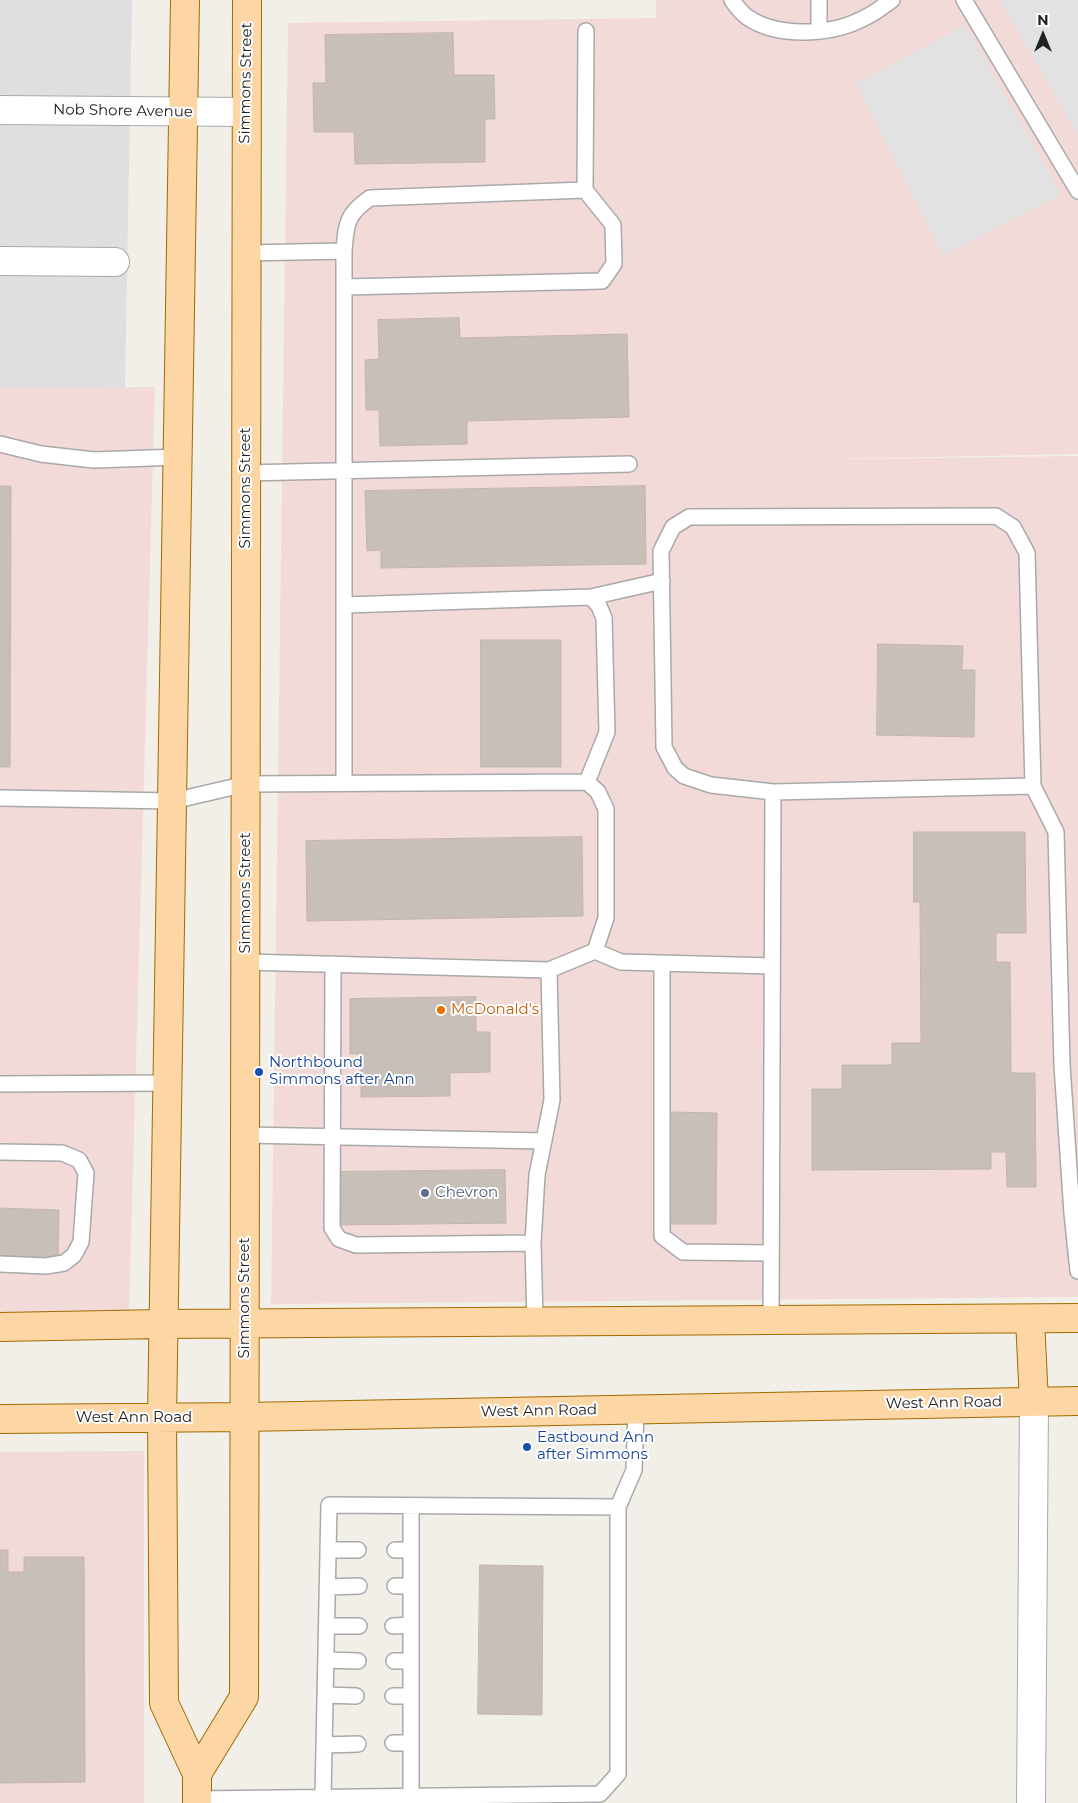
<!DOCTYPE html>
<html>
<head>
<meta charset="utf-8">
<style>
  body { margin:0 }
  #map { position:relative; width:1078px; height:1803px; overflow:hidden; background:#f2efe9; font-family:Montserrat,sans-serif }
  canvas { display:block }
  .north { position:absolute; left:1018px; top:10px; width:50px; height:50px; -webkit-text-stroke:4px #fff; paint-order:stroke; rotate:0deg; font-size:14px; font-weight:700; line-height:20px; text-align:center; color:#222 }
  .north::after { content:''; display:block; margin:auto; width:18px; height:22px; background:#222; clip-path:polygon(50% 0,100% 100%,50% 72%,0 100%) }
</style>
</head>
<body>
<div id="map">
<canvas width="1078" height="1803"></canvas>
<div class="north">N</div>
</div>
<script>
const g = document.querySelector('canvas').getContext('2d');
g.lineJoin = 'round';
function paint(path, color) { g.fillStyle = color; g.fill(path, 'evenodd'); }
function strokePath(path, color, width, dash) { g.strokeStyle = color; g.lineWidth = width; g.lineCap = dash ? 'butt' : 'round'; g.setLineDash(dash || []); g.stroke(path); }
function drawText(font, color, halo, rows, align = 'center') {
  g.font = font + ' Montserrat,sans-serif'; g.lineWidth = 4; g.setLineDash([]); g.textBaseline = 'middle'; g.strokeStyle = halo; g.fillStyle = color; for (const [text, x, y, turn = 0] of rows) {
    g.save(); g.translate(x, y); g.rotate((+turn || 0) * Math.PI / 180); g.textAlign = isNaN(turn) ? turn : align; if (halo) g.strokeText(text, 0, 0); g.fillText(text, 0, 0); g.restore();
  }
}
paint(new Path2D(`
  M0 0H132L125 388H0Z`), '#e0dfdf');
paint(new Path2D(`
  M656 0H1078V454L785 460 1078 456V1297L271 1304 288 23 656 18Z
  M155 387 129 1312 0 1314V388Z
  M144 1451V1803H0V1452Z`), '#f2dad9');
paint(new Path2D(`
  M1000 0H1078V135Z
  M965 25 1061 195 943 255 856 84Z`), '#e2e2e2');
const building = new Path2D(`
  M453 33 454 75H494L495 119H485V162L355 164 354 132H314L313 83H326L325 35Z
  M459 318 460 338 627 334 629 417 467 421V444L380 446 379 410H366L365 360 379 359 378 320Z
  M0 486H11L10 767H0Z
  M645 486 646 564 381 568V550L367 551 365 491Z
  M481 640H561V767H481Z
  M878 644 963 646 962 670H975L974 737 877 735Z
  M914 832H1025L1026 933H996V962H1010L1011 1073H1035L1036 1187H1007L1006 1152H991V1169L812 1170V1089H842V1065H892V1043H921L920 902H914Z
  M582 837 583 916 307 921 306 841Z
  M476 997V1032H490V1072L450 1073V1096L361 1097V1054H350V999Z
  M670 1112 717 1113 716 1224H669Z
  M505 1170 506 1223 335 1225 334 1172Z
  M0 1208 59 1210 58 1259 0 1258Z
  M0 1550H8V1572H24V1557H84L85 1782 0 1783Z
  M480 1565 543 1566 542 1715 478 1714Z`);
paint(building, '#c7bfb8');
strokePath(building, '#c4b6ab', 1);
const lane = new Path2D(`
  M732 0C736 6 742 13 747 17 779 39 834 35 866 17 875 13 883 6 892 0
  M819 0V30
  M964 0 1078 191
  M585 190 586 31
  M344 251C346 223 347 214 370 198L585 190 613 225 614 264 602 281 344 287
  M246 253 344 251V783
  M0 444 41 454 94 460 178 457
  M246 473 629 464
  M591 597 662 581
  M345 605 591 597 599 606 604 618 607 732 587 782
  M1033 786 773 792 711 785 684 776 675 768 664 747 661 551 673 527 689 517 996 516 1013 527 1027 553 1033 786 1056 832 1062 1065 1072 1213 1078 1271
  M0 798 173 801 246 784 587 782 598 792 606 809V918L595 951 621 962 772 966
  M246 962 549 970 595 951
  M662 963V1236L683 1252 771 1253
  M333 964 332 1228 339 1239 356 1245 533 1243
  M0 1084 167 1083
  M246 1135 544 1141
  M0 1152 62 1153 79 1160 86 1173 81 1242 74 1255 64 1263 46 1266 0 1264
  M771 1320 773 792
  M535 1322 533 1243 537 1175 552 1100 549 970
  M411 1506V1796
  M328 1550H358
  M395 1550H411
  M395 1586H411
  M327 1587 359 1586
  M327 1626H359
  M393 1626 411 1625
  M326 1660 358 1661
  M394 1661H411
  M325 1695 356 1696
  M393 1696H411
  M393 1743H411
  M324 1745 358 1744
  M323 1797 329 1505 618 1507
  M197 1799 600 1794 618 1774V1507L634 1470 636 1409`);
const street = new Path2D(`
  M0 110 246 112
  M0 261 115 262
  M1031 1803 1034 1402`);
const primary = new Path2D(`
  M185 0 162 1418 164 1703 197 1774V1803
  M1030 1319 1034 1402
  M0 1327 162 1324 1078 1318
  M0 1419 245 1417 1078 1401
  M197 1774 244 1697 247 0`);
strokePath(lane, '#a9a9a9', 18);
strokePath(street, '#a9a9a9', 30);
strokePath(primary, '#a06b00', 30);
strokePath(lane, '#fff', 15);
strokePath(street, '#fff', 28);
strokePath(primary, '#fcd6a4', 28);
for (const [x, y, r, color] of [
  [441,1010,5,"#e8710a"],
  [259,1072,5,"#1a4fb4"],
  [425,1193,5,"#5c6f8a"],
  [527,1447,5,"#1a4fb4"]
]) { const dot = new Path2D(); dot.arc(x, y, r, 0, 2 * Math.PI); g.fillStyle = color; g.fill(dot); strokePath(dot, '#fff', 2); }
drawText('15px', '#222', '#fff', [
  ["Simmons Street",246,83,-89],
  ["Nob Shore Avenue",123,111,1],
  ["Simmons Street",246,488,-90],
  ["Simmons Street",246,893,-90],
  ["Simmons Street",245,1298,-90],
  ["West Ann Road",944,1403,-1],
  ["West Ann Road",539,1411,-1],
  ["West Ann Road",134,1418]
]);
drawText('15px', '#c56008', '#fff', [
  ["McDonald's",451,1010]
], 'left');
drawText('15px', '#164399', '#fff', [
  ["Northbound",269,1063],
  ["Simmons after Ann",269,1080],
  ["Eastbound Ann",537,1438],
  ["after Simmons",537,1455]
], 'left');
drawText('15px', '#4e5e75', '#fff', [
  ["Chevron",435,1193]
], 'left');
</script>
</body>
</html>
